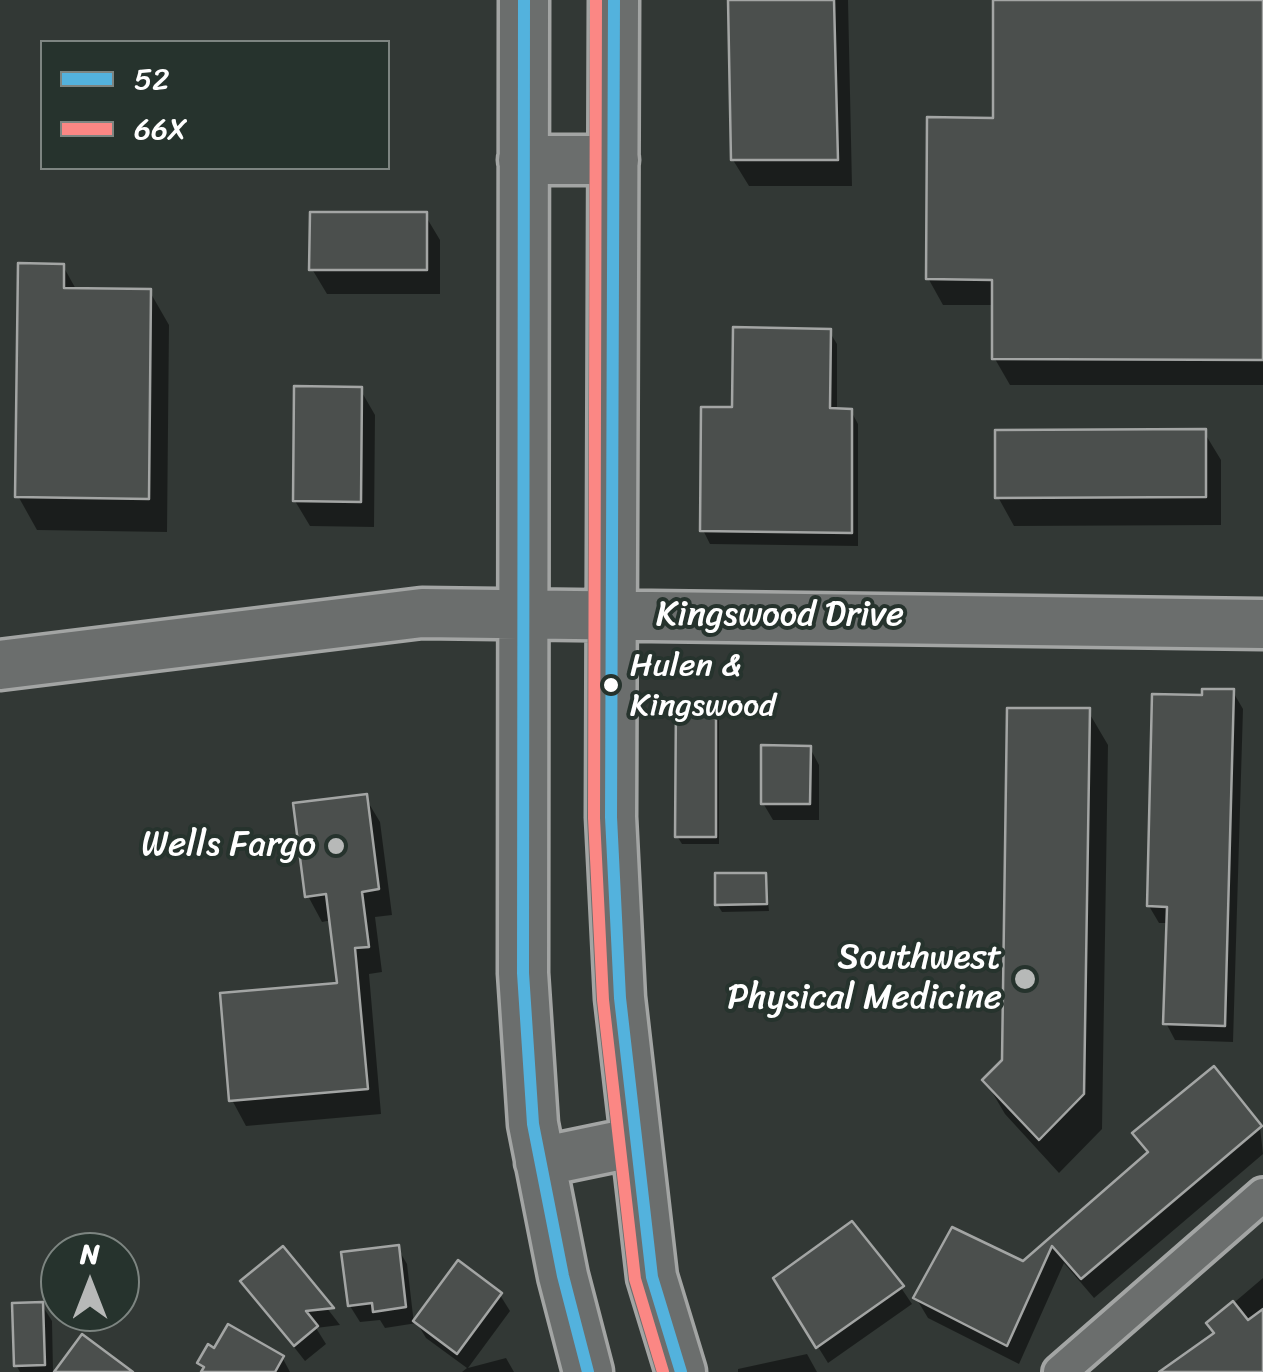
<!DOCTYPE html>
<html>
<head>
<meta charset="utf-8">
<style>
  body { margin:0 }
  #map { position:relative; width:1263px; height:1372px; overflow:hidden; background:#323835; font-family:Sriracha,sans-serif }
  canvas { display:block }
  .legend { position:absolute; left:40px; top:40px; width:350px; height:130px; box-sizing:border-box; background:#26332d; border:2px solid #7d8581; margin:0; padding:12px 18px; list-style:none; font-size:30px; color:#fff }
  .legend li { display:flex; align-items:center; gap:20px; height:50px }
  .legend b { width:50px; border:2px solid #7d8581 }
  .north { position:absolute; left:40px; top:1232px; width:100px; height:100px; box-sizing:border-box; background:#26332d; border:2px solid #7d8581; border-radius:50%; rotate:0deg; font-size:28px; font-weight:700; line-height:40px; text-align:center; color:#fff }
  .north::after { content:''; display:block; margin:auto; width:35px; height:45px; background:#b7b9b8; clip-path:polygon(50% 0,100% 100%,50% 72%,0 100%) }
</style>
</head>
<body>
<div id="map">
<canvas width="1263" height="1372"></canvas>
<ul class="legend">
<li><b style="height:12px;background:#53b2dd"></b>52</li>
<li><b style="height:12px;background:#fb8784"></b>66X</li>
</ul>
<div class="north">N</div>
</div>
<script>
const g = document.querySelector('canvas').getContext('2d');
g.lineJoin = 'round';
function paint(path, color) { g.fillStyle = color; g.fill(path, 'evenodd'); }
function strokePath(path, color, width, dash) { g.strokeStyle = color; g.lineWidth = width; g.lineCap = dash ? 'butt' : 'round'; g.setLineDash(dash || []); g.stroke(path); }
function drawText(font, color, halo, rows, align = 'center') {
  g.font = font + ' Sriracha,sans-serif'; g.lineWidth = 8; g.setLineDash([]); g.textBaseline = 'middle'; g.strokeStyle = halo; g.fillStyle = color; for (const [text, x, y, turn = 0] of rows) {
    g.save(); g.translate(x, y); g.rotate((+turn || 0) * Math.PI / 180); g.textAlign = isNaN(turn) ? turn : align; if (halo) g.strokeText(text, 0, 0); g.fillText(text, 0, 0); g.restore();
  }
}
paint(new Path2D(`
  M731 0H848L852 186H749L733 160Z
  M996 0H1263V385H1010L995 359V305H943L928 278 995 120Z
  M425 215 440 240V294H327L312 269Z
  M63 266 77 291 150 292 169 325 167 532 37 530 18 496Z
  M829 331 837 344V411H851L858 424V546L710 544 703 530 735 410Z
  M360 389 375 415 374 527 310 526 295 501Z
  M1204 432 1221 460V525L1014 526 998 497Z
  M1233 692 1243 709 1233 1042 1175 1040 1166 1023 1169 923H1159L1149 906 1204 697Z
  M715 704 719 712V844H682L677 836Z
  M1088 711 1108 745 1102 1129 1059 1173 1005 1114 985 1080 1004 1061Z
  M810 748 819 765V820H773L763 803Z
  M365 797 380 822 392 915 375 917 382 972 369 974 381 1114 246 1126 232 1100 340 985 332 920 322 922 308 896Z
  M765 876 769 911 722 912 717 904Z
  M1260 1127 1263 1154 1094 1298 1064 1263 1019 1364 928 1318 916 1298 1023 1264 1148 1155 1136 1133Z
  M397 1247 407 1264 414 1324 459 1264 500 1295 510 1311 468 1368 506 1358 514 1372H462L467 1368 426 1338 417 1323 385 1328 380 1320 360 1322 350 1306Z
  M282 1250 340 1325 316 1328 326 1344 305 1361 243 1282Z
  M885 1264 912 1304 828 1363 786 1295Z
  M1263 1278V1372H1162L1216 1335 1209 1324Z
  M42 1305 52 1321 53 1372H20L16 1365Z
  M807 1354 817 1372H738V1369Z
  M282 1357 290 1372H205L200 1363Z`), '#0007');
const building = new Path2D(`
  M728 0H834L838 160H731Z
  M993 0H1263V360L992 359V280L926 279 927 117 993 118Z
  M310 212H427V270H309Z
  M18 263 64 264V288L151 289 149 499 15 497Z
  M733 327 831 329 830 408 852 409V533L700 531 701 407H732Z
  M294 386 362 387 361 502 293 501Z
  M1206 429V497L995 498V430Z
  M1202 689H1234L1225 1026 1163 1024 1167 907 1147 906 1152 694 1202 695Z
  M676 702H716V837H675Z
  M1007 708H1090L1084 1094 1039 1140 982 1080 1002 1060Z
  M761 745 811 746 810 804H761Z
  M367 794 379 889 362 892 369 947 355 948 368 1089 229 1101 220 993 337 983 326 894 305 897 293 803Z
  M715 873H766L767 904 715 905Z
  M1214 1066 1262 1126 1081 1279 1052 1246 1007 1346 913 1298 952 1227 1023 1261 1148 1152 1132 1133Z
  M852 1221 904 1286 816 1348 773 1278Z
  M399 1245 406 1307 373 1312 372 1303 348 1306 341 1252Z
  M283 1246 334 1308 306 1311 318 1326 294 1346 240 1281Z
  M458 1260 502 1293 457 1354 413 1321Z
  M1233 1301 1248 1320 1263 1309V1372H1159L1214 1333 1206 1323Z
  M43 1302 45 1365 14 1366 12 1303Z
  M228 1324 284 1356 275 1372H201L204 1367 197 1363 208 1344 214 1348Z
  M82 1334 133 1372H54Z`);
paint(building, '#4b4f4d');
strokePath(building, '#a3a5a4', 2.5);
const street = new Path2D(`
  M1060 1372 1263 1195`);
const secondary = new Path2D(`
  M524 0 523 973 533 1124 563 1276 588 1372
  M614 0 611 817 620 998 652 1277 681 1372
  M523 160H614
  M0 665 422 613 1263 624
  M540 1162 636 1142`);
strokePath(street, '#a3a5a4', 40);
strokePath(secondary, '#a3a5a4', 55);
strokePath(street, '#6b6e6d', 32);
strokePath(secondary, '#6b6e6d', 48);
strokePath(new Path2D(`
  M524 0 523 973 533 1124 563 1276 588 1372
  M614 0 611 817 620 998 652 1277 681 1372`), '#53b2dd', 12);
strokePath(new Path2D(`
  M596 0 594 818 603 1000 635 1279 663 1372`), '#fb8784', 12);
for (const [x, y, r, color] of [
  [611,685,9,"#fff"],
  [336,846,10,"#b7b9b8"],
  [1025,979,12,"#b7b9b8"]
]) { const dot = new Path2D(); dot.arc(x, y, r, 0, 2 * Math.PI); g.fillStyle = color; g.fill(dot); strokePath(dot, '#26332d', 4); }
drawText('32px', '#fff', '#26332d', [
  ["Hulen &",630,667],
  ["Kingswood",630,707]
], 'left');
drawText('35px', '#fff', '#26332d', [
  ["Kingswood Drive",780,616]
]);
drawText('35px', '#fff', '#26332d', [
  ["Wells Fargo",316,846],
  ["Southwest",1002,959],
  ["Physical Medicine",1002,999]
], 'right');
</script>
</body>
</html>
